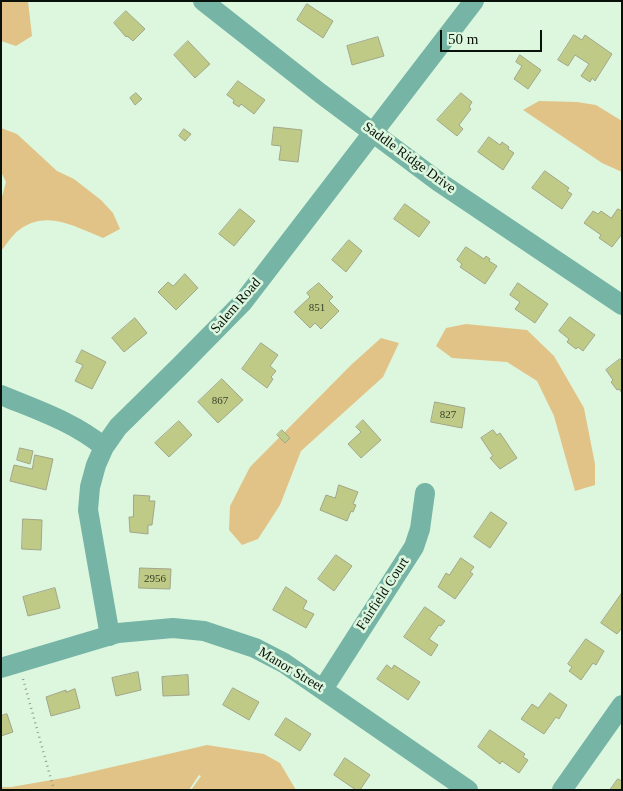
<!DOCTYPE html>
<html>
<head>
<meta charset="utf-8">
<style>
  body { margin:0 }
  #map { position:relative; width:623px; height:791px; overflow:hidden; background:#ddf7df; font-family:Georgia,serif }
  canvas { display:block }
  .frame { position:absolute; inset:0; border:2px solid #09120a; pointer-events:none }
  .scale { position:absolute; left:440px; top:30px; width:102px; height:22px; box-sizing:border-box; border:2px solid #09120a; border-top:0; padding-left:6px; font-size:15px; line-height:18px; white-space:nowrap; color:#09120a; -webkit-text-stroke:4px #ddf7df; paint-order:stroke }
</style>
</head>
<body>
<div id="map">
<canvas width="623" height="791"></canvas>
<div class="frame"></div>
<div class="scale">50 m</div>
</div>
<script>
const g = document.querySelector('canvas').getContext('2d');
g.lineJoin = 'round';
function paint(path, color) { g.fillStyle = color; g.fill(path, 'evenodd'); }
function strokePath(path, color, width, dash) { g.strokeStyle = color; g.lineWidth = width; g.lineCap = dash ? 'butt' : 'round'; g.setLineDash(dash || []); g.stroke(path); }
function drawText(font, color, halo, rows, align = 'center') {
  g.font = font + ' Georgia,serif'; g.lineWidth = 5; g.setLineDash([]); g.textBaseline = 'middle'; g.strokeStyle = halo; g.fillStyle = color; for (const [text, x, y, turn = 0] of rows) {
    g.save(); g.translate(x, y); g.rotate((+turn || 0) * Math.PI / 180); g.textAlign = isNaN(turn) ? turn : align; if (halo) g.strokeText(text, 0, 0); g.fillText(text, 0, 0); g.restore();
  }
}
paint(new Path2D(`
  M1 1H28L32 36 16 46 1 41Z
  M539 101 577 102 596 105 622 121V172L602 163 523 110Z
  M1 128 17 134 57 171 74 179 101 200 113 213 120 229 103 238C75 227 47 209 19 230 12 235 7 244 1 251V200L6 182 1 172Z
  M466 324 527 330 554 356 584 408 595 464V485L575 491 554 416 537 381 507 362 452 358 436 346 446 328Z
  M381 338 399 343 383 377 301 451 280 505 258 539 242 545 229 530 230 506 250 467 352 364Z
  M207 745 264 754 280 763 296 790H191L201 776 199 775 189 790H1V787H11L69 777Z`), '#e1c388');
const building = new Path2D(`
  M307 4 333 21 323 38 297 20Z
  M126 11 145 29 133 41 127 36 126 37 114 23Z
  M574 35 582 40 585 35 612 54 595 81 592 78 590 82 581 76 589 64 575 55 568 66 558 60Z
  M378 37 384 56 352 65 347 46Z
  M188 41 210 64 195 78 174 55Z
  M520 55 541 70 528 89 514 79 522 66 516 62Z
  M238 81 265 100 254 114 241 104 239 107 233 103 234 100 227 95Z
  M136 93 142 99 135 105 130 98Z
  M461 93 472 102 469 107 471 109 459 125 463 129 457 136 437 120Z
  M274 127 302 130 298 162 279 160 281 146 272 145Z
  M184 129 191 134 185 141 179 136Z
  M489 137 500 145 502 142 509 147 508 149 514 153 503 170 478 152Z
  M545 171 569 188 567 191 572 194 562 209 532 188Z
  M405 204 430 222 419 237 394 219Z
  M240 209 255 221 234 246 219 234Z
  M618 209 622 211V234L612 247 599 238 601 235 584 223 593 211 598 214 601 211 611 218Z
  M349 240 362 251 346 272 332 260Z
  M466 247 484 259 486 256 490 259 489 261 497 266 485 284 460 267 462 264 457 260Z
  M185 274 198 288 176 310 158 292 168 282 173 286Z
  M319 283 333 297 329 301 339 311 321 329 315 323 310 328 294 312 310 297 307 293Z
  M518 283 548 304 535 323 515 309 520 302 510 295Z
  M570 317 595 335 583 351 578 347 576 349 567 342 569 339 559 331Z
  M135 318 147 333 124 352 112 338Z
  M261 343 278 355 270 366 276 371 271 377 273 379 267 388 242 369Z
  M82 350 106 362 92 389 75 381 83 365 76 362Z
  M620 359 622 361V393L619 389 617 390 611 382 613 380 606 370Z
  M222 379 243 400 218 423 198 402Z
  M435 402 465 408 462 428 431 422Z
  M363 420 381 440 361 458 348 444 361 432 356 427Z
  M179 421 192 435 169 457 155 443Z
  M282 430 290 438 285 443 277 435Z
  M493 430 497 435 500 433 517 458 500 469 490 458 493 456 481 438Z
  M20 448 33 451 30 464 17 460Z
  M35 455 53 459 46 490 10 481 14 465 32 469Z
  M339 485 358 492 353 504 356 505 353 512 351 511 347 521 320 510 326 495 335 498Z
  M134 495 150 496 149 501H155L152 525H148V534L130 532 129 517H133Z
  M491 512 507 523 490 548 474 537Z
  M23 519 42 520 41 550 22 549Z
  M336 555 352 566 334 591 318 579Z
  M461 558 474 567 470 572 473 574 455 599 438 587 446 573 449 575Z
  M140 568 171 569 170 589 139 588Z
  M286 587 307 601 303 609 314 614 306 628 273 610Z
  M55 588 60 608 28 616 23 597Z
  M622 593V628L617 634 601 623Z
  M425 607 445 621 441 626 439 625 429 639 438 645 431 656 404 637Z
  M586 639 604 651 596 665 593 663 581 680 569 671 572 667 568 664Z
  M387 665 392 669 394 665 420 682 408 700 377 679Z
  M138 672 141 690 116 696 112 678Z
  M188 675 189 695 163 696 162 677Z
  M233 688 259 702 249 720 223 705Z
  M75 689 80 708 51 716 46 697 66 690V692Z
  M550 693 567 705 559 719 556 717 544 734 521 719 532 704 538 708Z
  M7 714 13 732 1 736V716Z
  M286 718 311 734 300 751 275 735Z
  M490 730 525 754 523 757 528 760 519 773 502 761 500 764 478 747Z
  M345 758 370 775 360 790H356L334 775Z
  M618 779 622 781V790H610Z`);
paint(building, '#bfca87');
strokePath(building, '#a1a688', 1);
strokePath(new Path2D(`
  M23 679 54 790`), '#8ea18f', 2.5, [1, 4]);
strokePath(new Path2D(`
  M203 1 320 93 439 182 622 305
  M1 395C37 410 74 422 104 447
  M110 636 88 510 90 487 96 465 104 447 118 427 181 365 243 302 474 1
  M1 668 118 633 173 628 204 631 255 648 284 663 468 790
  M323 689 414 547 420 529 425 493
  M562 790 622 705`), '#76b4a6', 20);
drawText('11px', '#364029', null, [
  ["851",317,308],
  ["867",220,401],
  ["827",448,415],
  ["2956",155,579]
]);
drawText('14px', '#09120a', '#ddf7df', [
  ["Saddle Ridge Drive",409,158,36],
  ["Salem Road",236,306,-49],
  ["Fairfield Court",383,594,-57],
  ["Manor Street",291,670,31]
]);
</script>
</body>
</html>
